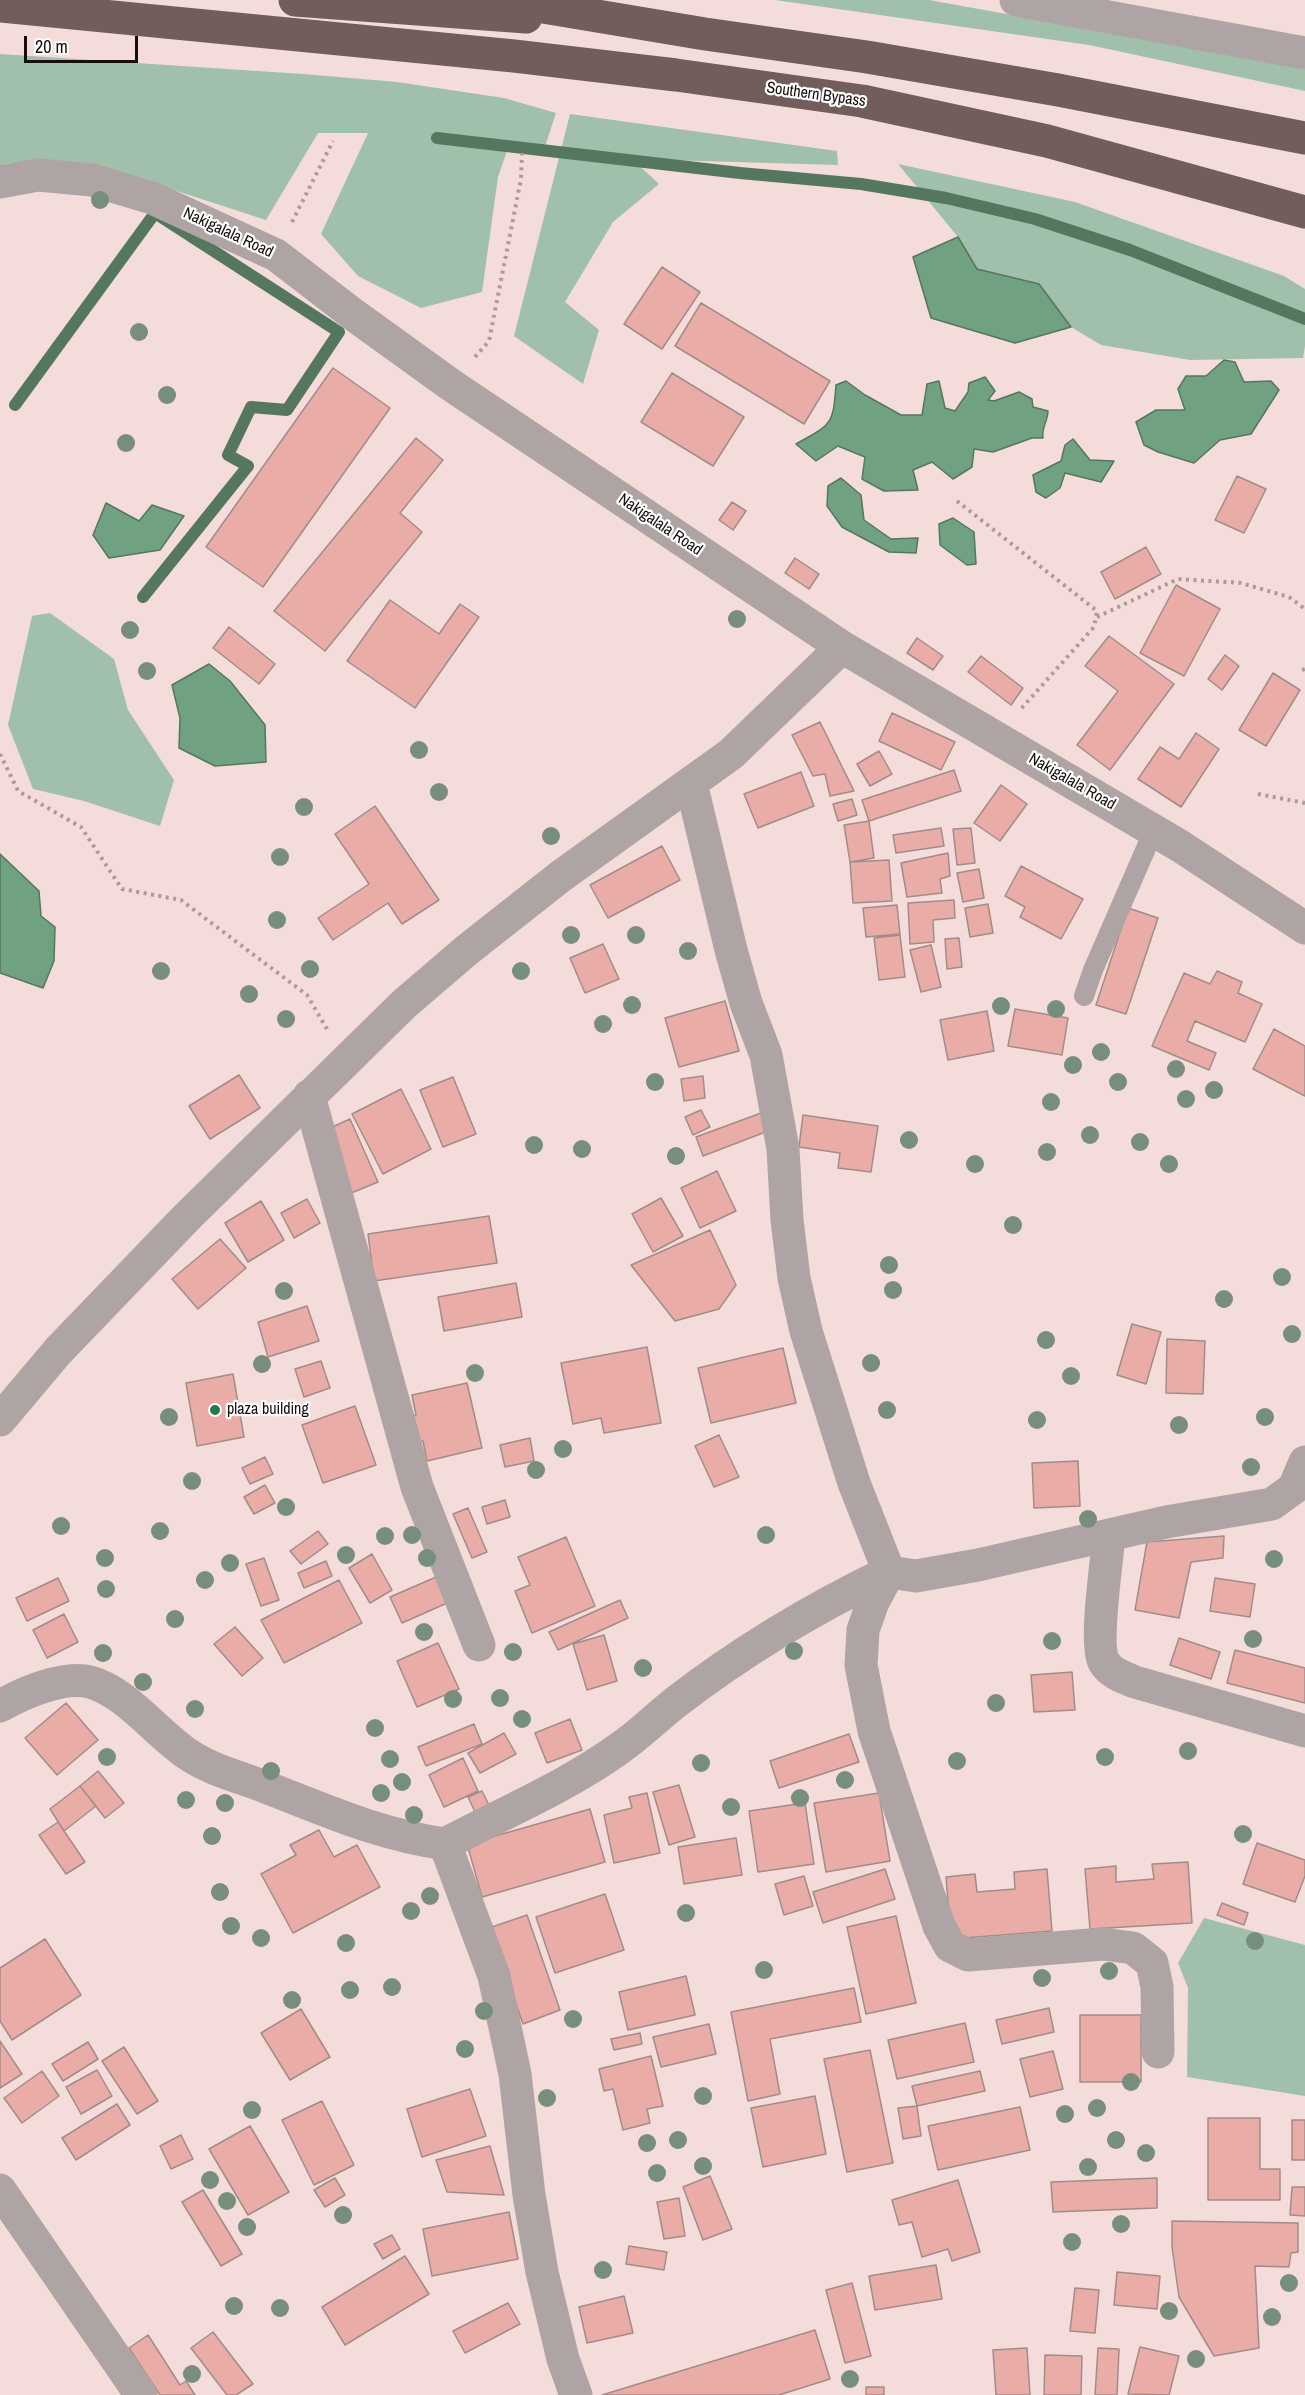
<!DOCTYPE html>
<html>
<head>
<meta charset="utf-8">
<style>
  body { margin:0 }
  #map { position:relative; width:1305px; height:2395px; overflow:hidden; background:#f4dcda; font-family:"Archivo Narrow",sans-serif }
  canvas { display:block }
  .scale { position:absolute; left:24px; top:36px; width:114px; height:27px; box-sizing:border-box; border:3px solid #170f0e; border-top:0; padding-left:8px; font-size:18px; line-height:21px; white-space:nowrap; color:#170f0e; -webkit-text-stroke:4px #fff; paint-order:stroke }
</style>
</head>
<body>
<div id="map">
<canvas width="1305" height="2395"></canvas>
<div class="scale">20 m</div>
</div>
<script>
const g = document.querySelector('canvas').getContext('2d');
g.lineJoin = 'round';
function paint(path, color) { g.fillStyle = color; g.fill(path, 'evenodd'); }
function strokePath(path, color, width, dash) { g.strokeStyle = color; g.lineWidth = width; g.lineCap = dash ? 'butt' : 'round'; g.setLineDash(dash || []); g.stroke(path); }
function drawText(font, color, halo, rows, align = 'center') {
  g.font = font + ' "Archivo Narrow",sans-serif'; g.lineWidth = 4.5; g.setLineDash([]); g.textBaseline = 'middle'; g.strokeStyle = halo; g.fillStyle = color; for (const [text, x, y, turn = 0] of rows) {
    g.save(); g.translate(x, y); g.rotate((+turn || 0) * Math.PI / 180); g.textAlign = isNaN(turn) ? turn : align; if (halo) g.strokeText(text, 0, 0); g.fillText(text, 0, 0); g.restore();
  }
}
paint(new Path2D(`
  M775 0H929L1305 68V91L1089 45Z
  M0 54 303 74 397 82 504 98 556 113 542 156 508 148 498 177 482 292 421 308 358 276 321 234 368 133H318L266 220 137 178 10 163 0 166Z
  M570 114 837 151 838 165 632 159 659 184 613 222 565 302 599 330 583 384 514 336Z
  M898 164 1075 202 1284 276 1305 289V346L1303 358 1190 360 1101 345 1071 327 1039 284 977 269 958 237Z
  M50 613 114 659 128 710 174 780 160 826 84 801 33 789 8 725 32 616Z
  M1204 1918 1305 1945V2096L1187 2077 1188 1988 1178 1963Z`), '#a0c0ab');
const water = new Path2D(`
  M958 237 977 269 1039 284 1071 327 1015 343 931 318 913 257Z
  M1224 360 1235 362 1244 382 1271 381 1279 390 1251 434 1220 440 1194 463 1158 452 1144 445 1136 422 1156 410H1185L1178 389 1186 376H1206Z
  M985 377 995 391 988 400 994 401 1019 392 1032 399 1033 407 1048 411C1048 421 1041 428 1043 438H1032L993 452 974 449 972 467 953 479 932 462 913 470 918 490 884 491 862 479 865 457 838 446 816 461 796 444C831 424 833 427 836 385L846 381 865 395 901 415H922L927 384 939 381 945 408 955 411 968 392 969 383Z
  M1073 439 1090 460 1114 461 1101 482 1065 473 1060 488 1046 498 1036 492 1033 475 1061 461 1065 445Z
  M841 478 861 495 864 520 891 539 918 538 916 553 889 552 842 527 827 506 828 486Z
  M106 503 139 521 152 505 184 516 160 550 109 558 93 535Z
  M953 518 974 532 976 564 967 565 940 545 939 524Z
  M209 664 230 681 265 725 266 762 215 766 179 748 180 718 172 685Z
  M0 854 39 891 41 916 55 927 54 961 43 988 0 973Z`);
paint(water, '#70a282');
strokePath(water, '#55765f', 1.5);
strokePath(new Path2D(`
  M437 138 740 173 861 184 946 198 1035 219 1130 250 1305 319
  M15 405 155 213 339 332 287 410 251 407 228 455 248 466 143 597`), '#55765f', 12);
const building = new Path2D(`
  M662 267 700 292 662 349 624 324Z
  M701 303 830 381 804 424 675 346Z
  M333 368 390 408 263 587 206 547Z
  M672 373 744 417 713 466 641 422Z
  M416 438 443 460 400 513 422 532 325 651 274 611Z
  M1237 476 1266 489 1244 533 1215 520Z
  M732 502 746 511 733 530 719 520Z
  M1146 547 1161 574 1115 599 1101 572Z
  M795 558 819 574 809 589 785 573Z
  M1176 585 1220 609 1184 676 1140 653Z
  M390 600 439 634 460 604 479 617 415 708 347 661Z
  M229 627 275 664 259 684 213 648Z
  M1109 636 1174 684 1110 770 1077 745 1118 691 1085 666Z
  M917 638 943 656 933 670 907 653Z
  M1225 655 1239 666 1222 690 1208 679Z
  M981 656 1023 688 1011 705 968 672Z
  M1273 673 1300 690 1266 746 1239 730Z
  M892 713 955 742 941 770 879 741Z
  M820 722 854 791 830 796 825 774 813 776 792 735Z
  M1196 733 1219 749 1181 807 1138 779 1160 747 1179 759Z
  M879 751 892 774 870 786 857 764Z
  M954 770 961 791 869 821 862 800Z
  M801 772 814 806 758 828 744 794Z
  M1001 785 1027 804 1000 841 974 823Z
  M852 799 857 815 838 821 833 804Z
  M375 806 439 900 402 924 388 903 333 940 318 918 369 884 335 834Z
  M869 821 874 858 850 862 844 825Z
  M941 828 944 846 896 853 893 835Z
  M971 828 975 863 957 865 953 829Z
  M662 846 680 880 608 918 590 885Z
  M948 853 950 876 940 879 942 893 907 897 901 863Z
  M889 860 892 901 853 903 850 862Z
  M1021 866 1083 899 1061 939 1020 917 1025 907 1005 896Z
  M979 869 984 898 963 902 957 873Z
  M954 900 955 918 933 920 934 942 910 944 908 903Z
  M988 904 993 933 970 937 965 908Z
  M897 905 900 934 866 937 863 908Z
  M1128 908 1158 918 1126 1014 1096 1005Z
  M900 935 905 977 879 980 874 938Z
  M959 938 962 967 947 969 945 939Z
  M603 944 619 979 585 993 570 958Z
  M931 945 941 987 921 992 910 950Z
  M1217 971 1242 982 1238 993 1262 1004 1245 1042 1195 1021 1187 1041 1216 1053 1209 1070 1152 1046 1184 973 1210 984Z
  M725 1001 739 1051 679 1067 665 1018Z
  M1015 1009 1068 1018 1062 1055 1008 1046Z
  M987 1011 994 1051 948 1060 940 1020Z
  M1274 1029 1305 1046V1096L1253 1069Z
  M239 1075 260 1108 210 1139 189 1106Z
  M703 1076 705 1098 684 1101 681 1079Z
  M453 1077 476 1134 443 1147 420 1090Z
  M401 1089 431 1149 383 1174 352 1114Z
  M701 1110 710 1127 693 1135 685 1117Z
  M761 1113 768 1131 703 1156 696 1137Z
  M803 1115 878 1126 871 1172 838 1168 840 1153 799 1147Z
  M350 1119 378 1182 349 1194 321 1132Z
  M717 1171 736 1211 700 1228 681 1188Z
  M661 1198 683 1236 653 1252 632 1214Z
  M307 1199 320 1223 294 1238 281 1213Z
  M261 1201 284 1240 248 1262 225 1223Z
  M489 1216 497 1263 374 1281 368 1234Z
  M710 1230 736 1285 719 1309 675 1321 631 1265Z
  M220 1239 246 1268 198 1309 172 1279Z
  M516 1283 522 1317 444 1331 438 1297Z
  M307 1306 319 1341 268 1357 258 1322Z
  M1132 1324 1161 1332 1146 1384 1117 1375Z
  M1167 1339 1205 1341 1203 1394 1166 1393Z
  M647 1347 661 1423 604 1433 601 1418 573 1424 561 1363Z
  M783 1348 796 1403 711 1423 698 1368Z
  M321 1361 330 1388 304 1397 295 1369Z
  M233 1374 244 1437 197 1446 186 1383Z
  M467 1383 482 1448 427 1461 423 1441 414 1443 408 1417 416 1415 412 1395Z
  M355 1406 376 1465 323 1483 302 1425Z
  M719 1435 739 1477 714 1487 695 1446Z
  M530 1438 534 1461 505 1467 500 1445Z
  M265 1457 273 1474 250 1484 242 1468Z
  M1078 1461 1080 1506 1034 1508 1032 1463Z
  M265 1485 275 1503 254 1514 244 1497Z
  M505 1500 510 1517 487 1524 482 1507Z
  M468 1508 487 1552 472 1558 453 1514Z
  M318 1531 328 1544 301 1564 290 1551Z
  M1224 1536 1223 1558 1191 1562 1179 1618 1135 1610 1147 1542Z
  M566 1537 595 1606 532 1633 515 1591 530 1585 518 1557Z
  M372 1554 392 1590 370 1603 349 1568Z
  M264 1558 279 1600 261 1606 246 1564Z
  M326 1561 332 1576 304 1588 298 1573Z
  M443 1574 454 1600 402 1623 390 1597Z
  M58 1578 69 1601 27 1621 16 1598Z
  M1215 1578 1255 1584 1250 1617 1210 1611Z
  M339 1580 362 1623 284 1663 261 1620Z
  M620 1600 628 1618 558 1650 549 1632Z
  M64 1614 78 1642 47 1658 33 1630Z
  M235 1627 263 1658 242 1676 214 1644Z
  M604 1635 617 1681 587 1690 573 1644Z
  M1179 1638 1220 1652 1211 1679 1170 1665Z
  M438 1643 459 1689 417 1707 397 1661Z
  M1235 1650 1305 1668V1703L1227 1683Z
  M1072 1672 1075 1710 1034 1712 1031 1675Z
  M66 1703 98 1740 57 1775 25 1738Z
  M570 1719 582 1750 547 1763 535 1733Z
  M474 1724 482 1744 426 1766 418 1747Z
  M504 1733 516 1754 480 1773 468 1753Z
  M849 1734 859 1762 779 1788 770 1761Z
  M463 1758 478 1791 444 1807 429 1775Z
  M98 1771 124 1803 105 1818 80 1786Z
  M679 1785 695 1837 669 1845 653 1792Z
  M80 1786 96 1806 64 1831 50 1809Z
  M482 1791 489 1805 475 1812 468 1797Z
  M647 1793 660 1853 614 1863 604 1815 632 1808 629 1797Z
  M879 1793 890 1861 826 1872 814 1803Z
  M805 1803 814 1864 758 1872 749 1811Z
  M590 1809 605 1862 482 1897 467 1844Z
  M58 1822 85 1862 66 1874 39 1835Z
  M319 1830 334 1857 357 1845 380 1887 293 1933 261 1874 296 1855 290 1845Z
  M736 1838 742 1875 684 1884 678 1847Z
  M1257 1843 1305 1860V1876L1295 1902 1243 1884Z
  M1188 1862 1192 1923 1090 1929 1085 1869 1116 1866V1882L1154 1879 1152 1864Z
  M885 1869 895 1899 823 1923 813 1892Z
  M1047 1869 1052 1931 951 1939 946 1877 975 1874 977 1892 1015 1889 1014 1872Z
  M804 1876 813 1906 784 1915 775 1884Z
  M605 1894 624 1950 555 1973 536 1917Z
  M1222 1903 1248 1913 1244 1925 1217 1915Z
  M527 1915 560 2010 523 2024 489 1928Z
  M896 1916 916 2003 866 2014 847 1927Z
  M45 1939 81 1995 12 2040 0 2021V1968Z
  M686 1976 695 2015 628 2030 619 1992Z
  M854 1988 861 2022 770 2039 780 2094 748 2101 731 2012Z
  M1049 2008 1054 2032 1002 2044 996 2020Z
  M301 2009 330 2057 290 2080 261 2033Z
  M1080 2015H1141V2082H1080Z
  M965 2023 974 2062 897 2079 888 2040Z
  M709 2024 716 2054 661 2067 653 2037Z
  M640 2033 642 2044 614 2050 611 2039Z
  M0 2041 22 2074 0 2088Z
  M88 2042 98 2059 63 2081 52 2064Z
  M124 2047 158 2101 137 2114 102 2061Z
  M870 2050 893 2163 847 2172 824 2059Z
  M1053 2051 1063 2089 1030 2097 1020 2059Z
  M651 2056 663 2106 647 2109 650 2123 623 2130 613 2089 604 2091 599 2069Z
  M97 2070 112 2096 81 2114 66 2087Z
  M42 2071 59 2096 22 2123 4 2098Z
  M980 2071 985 2091 917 2106 912 2086Z
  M470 2089 486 2136 422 2157 407 2109Z
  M815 2096 826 2154 763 2167 751 2108Z
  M322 2101 354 2165 314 2185 282 2120Z
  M117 2104 130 2125 76 2160 62 2138Z
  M917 2106 921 2136 903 2139 898 2108Z
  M1020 2107 1030 2150 938 2170 928 2126Z
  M1208 2118H1260V2169H1280V2200H1208Z
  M1292 2120H1305V2160H1292Z
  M250 2126 289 2192 248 2215 209 2149Z
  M181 2135 193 2159 171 2169 160 2146Z
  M490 2146 504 2195 447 2192 436 2160Z
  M710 2176 732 2229 703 2240 683 2187Z
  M335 2178 345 2195 325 2207 314 2190Z
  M1157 2178V2208L1053 2212 1051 2182Z
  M958 2180 980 2252 952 2261 948 2249 922 2257 912 2222 899 2225 892 2200Z
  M1292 2187H1305V2216L1290 2215Z
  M203 2190 242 2254 221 2266 182 2202Z
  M679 2198 685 2236 664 2239 657 2202Z
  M509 2212 518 2259 432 2276 423 2229Z
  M1172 2221 1298 2223V2252L1291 2253 1289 2267 1255 2266 1259 2348 1214 2356 1179 2297 1172 2247Z
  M392 2235 400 2249 383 2259 374 2244Z
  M629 2246 667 2252 664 2270 626 2264Z
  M405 2256 429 2294 345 2345 322 2307Z
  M936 2265 942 2299 875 2310 869 2276Z
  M1117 2272 1160 2276 1157 2309 1114 2305Z
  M852 2283 871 2356 845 2363 826 2290Z
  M1075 2288 1099 2290 1095 2333 1070 2331Z
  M624 2296 633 2333 587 2343 579 2307Z
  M508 2303 520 2324 465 2353 453 2331Z
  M815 2330 830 2379 779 2395H602Z
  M213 2332 253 2384 236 2395H227L191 2348Z
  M148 2335 180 2385 186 2381 195 2395H160L129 2348Z
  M1140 2347 1179 2356 1169 2395 1128 2394Z
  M1027 2348 1030 2395H996L993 2350Z
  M1098 2348 1119 2349 1117 2395H1095Z
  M1045 2355 1082 2356 1081 2395H1044Z
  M866 2387H884V2395H866Z`);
paint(building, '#e9aca6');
strokePath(building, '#a28c8a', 1.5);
strokePath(new Path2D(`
  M292 222 333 141
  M475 357 489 341 521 179 522 153
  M957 501 1097 611 1094 627 1020 710
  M1097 617 1178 579 1241 583 1289 597 1305 609
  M1302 670 1305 669
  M0 754 18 791 81 827 122 889 181 900 307 995 327 1029
  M1258 794 1305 803`), '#ae9b99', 4, [3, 4.5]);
strokePath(new Path2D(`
  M1084 996 1093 970 1154 830`), '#aea4a3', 20);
strokePath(new Path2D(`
  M1016 0 1305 53
  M0 182 38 175 92 180 152 198 276 255 354 315 451 385 842 647 1180 846 1305 928
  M309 1096 417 1487 479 1645
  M0 1420 58 1351 186 1218 404 1004 467 950 561 876 731 754 842 647
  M1109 1536C1107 1561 1094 1644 1104 1662 1110 1673 1125 1678 1135 1682L1305 1731
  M0 1706C23 1693 64 1675 90 1682 127 1692 157 1734 189 1755 213 1771 241 1777 268 1788 330 1812 378 1834 445 1844
  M1158 2052 1157 1987 1152 1963 1133 1948 1103 1944 968 1955 950 1946 939 1926 874 1731 861 1665 863 1630 873 1602 889 1572 916 1576 978 1565 1166 1522 1272 1504 1294 1488 1305 1462
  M0 2190 141 2395
  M576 2395 563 2359 542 2272 529 2195 515 2074 494 1976 445 1844C503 1813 566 1787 620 1748 640 1734 657 1717 676 1702 742 1651 814 1608 889 1572L854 1483 806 1331 794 1278 787 1220 783 1149 766 1055 746 1003 731 950 691 783`), '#aea4a3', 33);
strokePath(new Path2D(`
  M295 0 526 17
  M501 0 705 34 867 57 1058 90 1305 138
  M0 6 514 56 676 75 862 101 1047 141 1305 212`), '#715d5b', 33);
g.fillStyle = '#778e7c';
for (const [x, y] of [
  [100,200],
  [139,332],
  [167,395],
  [126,443],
  [737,619],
  [130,630],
  [147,671],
  [419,750],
  [439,792],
  [304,807],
  [551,836],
  [280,857],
  [277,920],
  [571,935],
  [636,935],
  [688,951],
  [310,969],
  [161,971],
  [521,971],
  [249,994],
  [632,1005],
  [1001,1006],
  [1056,1009],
  [286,1019],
  [603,1024],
  [1101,1052],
  [1073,1065],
  [1176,1069],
  [655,1082],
  [1118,1082],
  [1214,1090],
  [1186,1099],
  [1051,1102],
  [1090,1135],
  [909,1140],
  [1140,1142],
  [534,1145],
  [582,1149],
  [1047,1152],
  [676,1156],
  [975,1164],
  [1169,1164],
  [1013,1225],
  [889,1265],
  [1282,1277],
  [893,1290],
  [284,1291],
  [1224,1299],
  [1292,1334],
  [1046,1340],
  [871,1363],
  [262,1364],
  [475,1373],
  [1071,1376],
  [887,1410],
  [169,1417],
  [1265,1417],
  [1037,1420],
  [1179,1425],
  [563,1449],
  [1251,1467],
  [536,1470],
  [192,1481],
  [286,1507],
  [1088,1519],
  [61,1526],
  [160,1531],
  [412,1535],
  [766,1535],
  [385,1536],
  [346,1555],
  [105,1558],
  [427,1558],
  [1274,1559],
  [230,1563],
  [205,1580],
  [106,1589],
  [175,1619],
  [424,1632],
  [1253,1639],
  [1052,1641],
  [794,1651],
  [513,1652],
  [103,1653],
  [643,1668],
  [143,1682],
  [500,1698],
  [453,1699],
  [996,1703],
  [195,1709],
  [522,1719],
  [375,1728],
  [1188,1751],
  [107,1757],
  [1105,1757],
  [390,1759],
  [957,1761],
  [701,1763],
  [271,1771],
  [845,1780],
  [402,1782],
  [381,1793],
  [800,1798],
  [186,1800],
  [225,1803],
  [731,1807],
  [414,1815],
  [1243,1834],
  [212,1836],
  [220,1892],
  [430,1896],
  [411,1911],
  [686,1913],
  [231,1926],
  [261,1938],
  [1255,1941],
  [346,1943],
  [764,1970],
  [1109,1971],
  [1042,1978],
  [392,1987],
  [350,1990],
  [292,2000],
  [484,2011],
  [573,2019],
  [465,2049],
  [1131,2082],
  [703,2096],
  [547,2098],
  [1097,2108],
  [252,2110],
  [1065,2114],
  [678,2140],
  [1116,2140],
  [647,2143],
  [1146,2153],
  [703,2166],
  [1088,2167],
  [657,2173],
  [210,2180],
  [227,2201],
  [343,2215],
  [1121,2224],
  [247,2227],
  [1072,2242],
  [603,2270],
  [1289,2283],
  [234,2306],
  [280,2308],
  [1169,2311],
  [1272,2317],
  [1196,2359],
  [192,2374],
  [850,2379]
]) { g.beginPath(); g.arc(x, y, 9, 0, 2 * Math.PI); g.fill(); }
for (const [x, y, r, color] of [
  [215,1410,6,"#237a4d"]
]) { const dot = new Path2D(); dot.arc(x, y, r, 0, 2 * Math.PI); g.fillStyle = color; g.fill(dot); strokePath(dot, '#fff', 2); }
drawText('16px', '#170f0e', '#fff', [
  ["Southern Bypass",816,95,8],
  ["Nakigalala Road",228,233,25],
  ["Nakigalala Road",660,525,34],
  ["Nakigalala Road",1072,782,30]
]);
drawText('16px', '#170f0e', '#fff', [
  ["plaza building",227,1410]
], 'left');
</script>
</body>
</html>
